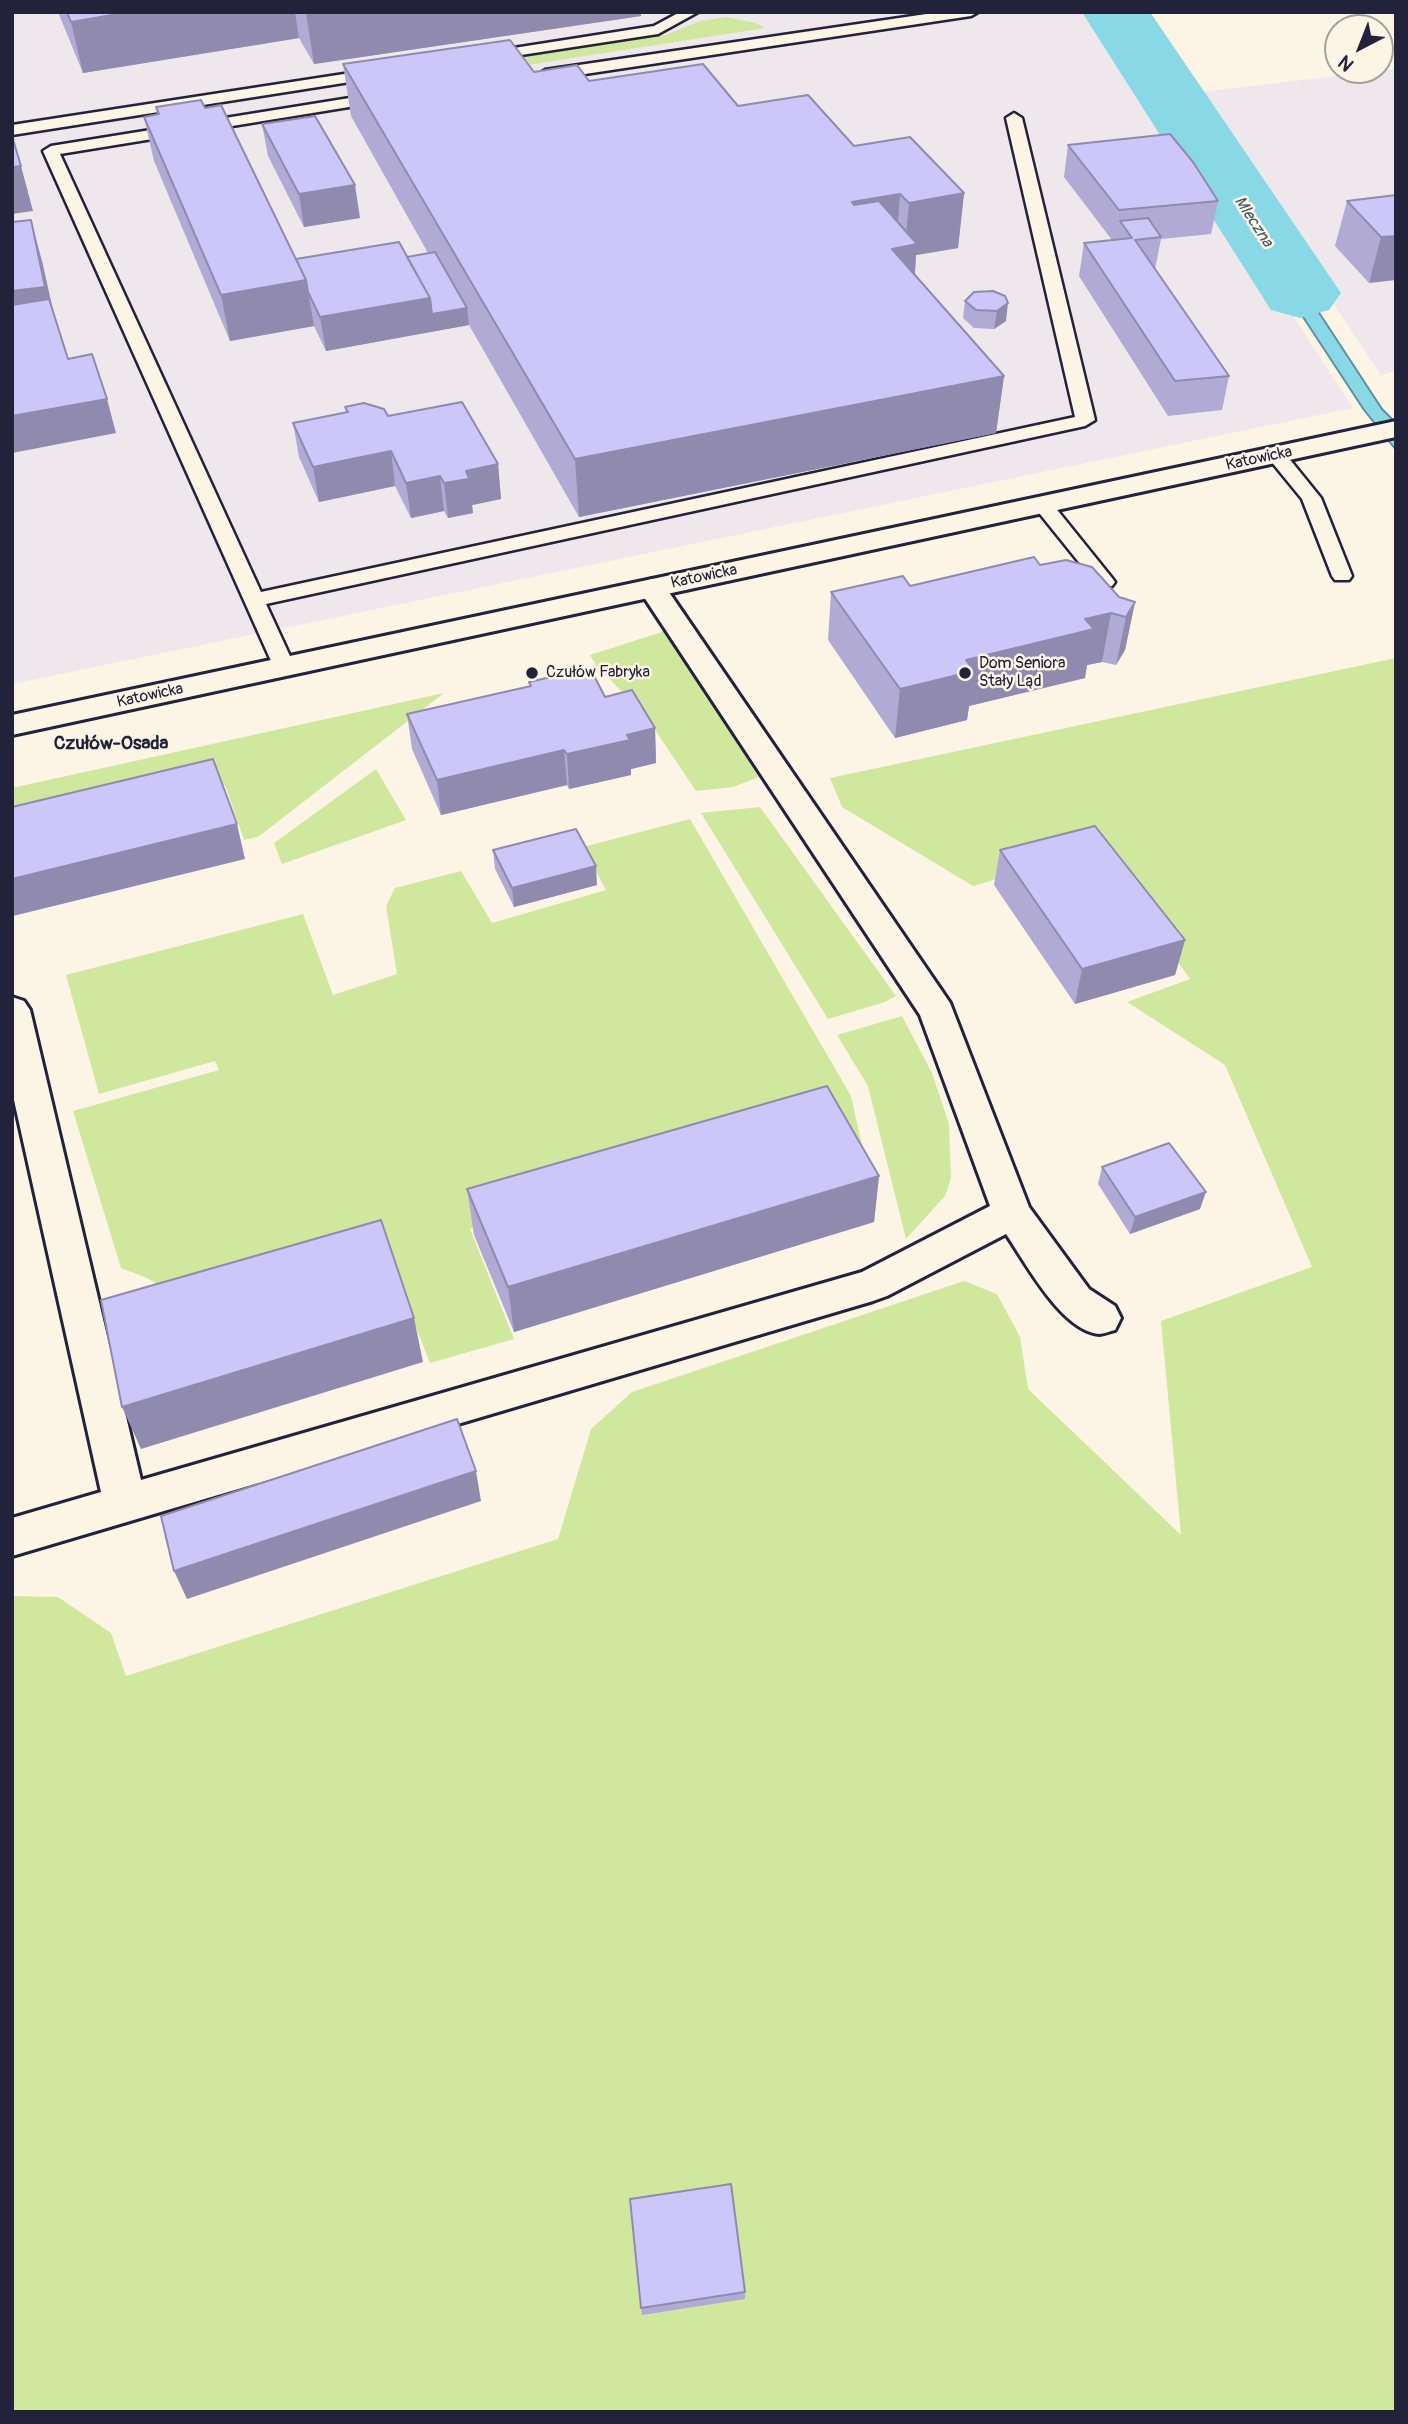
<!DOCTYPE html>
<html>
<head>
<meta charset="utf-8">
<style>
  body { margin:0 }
  #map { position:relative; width:1408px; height:2424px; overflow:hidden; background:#fcf5e5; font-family:Pangolin,sans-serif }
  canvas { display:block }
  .frame { position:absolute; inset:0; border:14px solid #22223b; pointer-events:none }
  .north { position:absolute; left:1324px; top:14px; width:70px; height:70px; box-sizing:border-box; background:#fcf5e5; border:2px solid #a5a1a1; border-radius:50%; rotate:222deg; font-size:19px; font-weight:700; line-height:28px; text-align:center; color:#22223b }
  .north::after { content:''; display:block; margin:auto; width:24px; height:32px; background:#22223b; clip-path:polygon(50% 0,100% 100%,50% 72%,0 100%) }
</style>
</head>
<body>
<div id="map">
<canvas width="1408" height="2424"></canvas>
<div class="frame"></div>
<div class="north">N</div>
</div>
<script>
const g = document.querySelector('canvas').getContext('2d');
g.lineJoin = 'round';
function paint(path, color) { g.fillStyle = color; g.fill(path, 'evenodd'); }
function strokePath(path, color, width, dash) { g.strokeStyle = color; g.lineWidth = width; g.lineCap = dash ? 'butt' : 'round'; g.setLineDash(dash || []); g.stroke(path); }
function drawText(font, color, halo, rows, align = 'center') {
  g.font = font + ' Pangolin,sans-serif'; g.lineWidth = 5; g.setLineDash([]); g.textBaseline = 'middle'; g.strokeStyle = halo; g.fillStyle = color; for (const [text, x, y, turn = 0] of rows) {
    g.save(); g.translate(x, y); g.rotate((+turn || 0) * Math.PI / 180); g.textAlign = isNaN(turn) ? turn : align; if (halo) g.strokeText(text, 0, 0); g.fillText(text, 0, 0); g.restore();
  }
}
paint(new Path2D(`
  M12 12H1095L1353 408 12 684Z
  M1396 69V371L1381 375 1193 93Z`), '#eee7eb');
paint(new Path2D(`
  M726 17 756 23 765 28 483 72 477 63 666 35 700 21Z
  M665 631 759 777 733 787 696 791 647 718 596 665 590 655Z
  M1396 658V2412H12V1596L58 1597 111 1633 126 1676 558 1539 591 1429 632 1392 964 1281 997 1294 1020 1337 1028 1389 1181 1535 1161 1321 1312 1267 1225 1065 1127 1002 1190 979 1097 849 973 886 842 807 830 778Z
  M444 693 258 837 244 840 225 785 12 837V788Z
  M376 769 406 820 282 864 274 843Z
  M760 807 896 996 885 1002 828 1019 701 813Z
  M690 819 851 1096 869 1177 825 1126 470 1229 514 1339 430 1363 387 1255 199 1308 147 1278 121 1268 73 1111 219 1070 215 1061 99 1094 66 975 303 914 333 995 397 974 386 906 395 888 461 871 492 923 606 890 583 847Z
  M902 1016 932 1073 949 1124 951 1179 945 1196 906 1239 868 1086 837 1035Z`), '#d0e89e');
const water = new Path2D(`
  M1207 141 1382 409 1396 423V450L1364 410 1189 143Z`);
paint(water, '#88d8e5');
strokePath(water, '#5f8fa1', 2);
paint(new Path2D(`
  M1082 12H1150L1341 293 1329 310 1300 318 1271 310Z`), '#88d8e5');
const service = new Path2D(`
  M680 12H698L658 34 482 61 475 57 482 53 654 26Z
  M940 12H978L971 16 545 80 537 75 545 70Z
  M383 68 391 73 388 76 12 135V125Z
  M387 92 392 94 395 97 392 100 60 154 261 592 1075 417 1006 118 1014 113 1022 118 1095 420 1085 426 266 604 295 667 292 672H276L43 151 51 146Z
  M1276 449 1283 451 1321 498 1352 576 1349 580H1335L1332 576 1302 499 1266 455Z
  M1043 499 1050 501 1112 578 1115 582 1112 586H1098L1036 509 1033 505 1036 501Z`);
const minor = new Path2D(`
  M652 579 662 582 950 1003 1029 1207 1089 1289 1115 1306 1121 1318 1115 1330C1110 1331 1104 1334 1099 1334 1061 1330 1026 1263 1006 1234L887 1296 873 1301 12 1556V1518L101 1492 12 1091V997L24 1001 30 1010 141 1480 862 1272 990 1206 920 1015 638 588 642 582Z`);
const secondary = new Path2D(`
  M1396 421V437L12 735V715Z`);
strokePath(service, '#22223b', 5);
strokePath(minor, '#22223b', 6);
strokePath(secondary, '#22223b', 6);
paint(service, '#fcf5e5');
paint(minor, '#fcf5e5');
paint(secondary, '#fcf5e5');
paint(new Path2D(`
  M58 12H641V16L314 64 299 38 83 73Z
  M343 64 534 72 738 106 854 146 964 193 958 248 916 255 915 275 1004 376 996 433 579 517 469 325 326 351 314 326 230 341 154 161 144 117 157 115 156 107 205 108 296 259 407 257 428 253 351 116Z
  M262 124 360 218 304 227 268 156Z
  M1068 145 1218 201 1211 234 1161 239 1155 269 1229 376 1222 410 1168 416 1079 276 1084 243 1112 240 1064 177Z
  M1396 195 1369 283 1335 246 1347 201Z
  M993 291 1006 321 994 329 974 328 963 318 965 301Z
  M345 407 388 416 498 464 501 499 472 505 473 513 448 518 444 511 411 518 395 486 319 502 299 457 293 423 346 412Z
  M1040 565 1119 597 1135 602 1125 650 1116 665 1102 662 1087 665 1085 678 969 706 967 720 895 738 828 640 831 592 910 586Z
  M529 682 605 697 655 728 656 763 631 769V775L569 789 567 785 441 815 412 749 407 714 529 686Z
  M493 850 597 885 514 907 495 869Z
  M1000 850 1185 940 1175 975 1075 1004 994 885Z
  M1102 1167 1200 1209 1130 1234 1098 1184Z
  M879 1176 874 1222 514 1332 474 1235 467 1189Z
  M630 2199 745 2292V2299L642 2315Z`), '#b0aad5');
paint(new Path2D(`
  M130 12H295L299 38 83 73 71 22Z
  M310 12H641V16L314 64 306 13Z
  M21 166 33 211 12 214V167Z
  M355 185 360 218 304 227 299 194Z
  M964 193 958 248 916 255 913 300 852 202 900 194 896 248 905 247 909 203Z
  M31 220 43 265 58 333 12 340V291Z
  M1396 236V280L1369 283 1381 237Z
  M306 280 314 326 230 341 221 295Z
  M430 298 467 308 469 325 326 351 320 317Z
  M1008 303 1006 321 994 329 997 311Z
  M1004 376 996 433 579 517 575 459Z
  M107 399 116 433 12 453V416Z
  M391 451 395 486 319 502 313 467Z
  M498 464 501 499 472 505 473 513 448 518 444 483 466 471Z
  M440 476 444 511 411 518 406 483Z
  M1135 602 1125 650 1116 665 1126 617Z
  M1111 613 1102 662 1087 665 1085 678 969 706 967 720 895 738 900 689 966 660 1085 619Z
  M655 728 656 763 631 769V775L569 789 567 754 627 735Z
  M564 750 567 785 441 815 437 780Z
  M237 824 245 859 13 916 12 913V879Z
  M596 866 597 885 514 907 512 888Z
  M1185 940 1175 975 1075 1004 1082 969Z
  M879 1176 874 1222 514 1332 508 1287Z
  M1206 1192 1200 1209 1130 1234 1135 1217Z
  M414 1318 423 1362 141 1449 122 1407Z
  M476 1471 481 1501 187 1599 174 1571Z`), '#908bae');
const building = new Path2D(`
  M67 12H130L71 22Z
  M510 40 534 72 577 65 589 81 703 64 738 106 808 95 854 146 910 137 964 193 909 203 900 194 852 202 854 205 879 201 917 244 892 249 1004 376 575 459 343 64Z
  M201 100 205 108 221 105 306 280 221 295 144 117 159 114 156 107Z
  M315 116 355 185 299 194 262 124Z
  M1170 134 1193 162 1218 201 1119 210 1068 145Z
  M12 136 21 166 12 167Z
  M1396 195V236L1381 237 1347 201Z
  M1148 218 1161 237 1135 240 1229 376 1175 381 1084 243 1132 238 1120 221Z
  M31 220 45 287 12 291V222Z
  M399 242 430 298 320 317 308 292 306 280 296 259Z
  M435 252 467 308 432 314 430 298 407 257Z
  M993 291 1005 296 1008 303 997 311 976 310 965 301 974 292Z
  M49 299 68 359 92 354 107 399 12 416V305Z
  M462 402 498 464 466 471 469 479 444 483 440 476 406 483 391 451 313 467 293 423 348 412 345 407 364 403 384 409 388 416Z
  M1034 557 1040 565 1066 560 1092 567 1119 597 1135 602 1126 617 1111 613 1085 619 1094 629 966 660 974 671 900 689 831 592 903 576 910 586Z
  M590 668 605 697 632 690 655 728 627 735 630 740 567 754 564 750 437 780 407 714 531 686 529 682Z
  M213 759 237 824 12 879V807Z
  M1095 826 1185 940 1082 969 1000 850Z
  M576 829 596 866 512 888 493 850Z
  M827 1086 879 1176 508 1287 467 1189Z
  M1169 1143 1206 1192 1135 1217 1102 1167Z
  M381 1220 414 1318 122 1407 101 1300Z
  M457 1419 476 1471 174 1571 161 1516Z
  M731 2184 745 2292 641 2308 630 2199Z`);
paint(building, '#cdc6f8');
strokePath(building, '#908bae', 2);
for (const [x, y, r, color] of [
  [532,673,7,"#22223b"],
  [965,673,7,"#22223b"]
]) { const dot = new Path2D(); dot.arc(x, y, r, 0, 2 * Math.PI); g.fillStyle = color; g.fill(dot); strokePath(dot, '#fcf5e5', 2.5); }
drawText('italic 16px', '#41596e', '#fcf5e5', [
  ["Mleczna",1253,222,57]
]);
drawText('16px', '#22223b', '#fcf5e5', [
  ["Katowicka",1259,459,-12],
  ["Katowicka",704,577,-12],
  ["Katowicka",150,696,-12]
]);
drawText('16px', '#22223b', '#fcf5e5', [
  ["Dom Seniora",979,664],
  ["Stały Ląd",979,682],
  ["Czułów Fabryka",546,673]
], 'left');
drawText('bold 19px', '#22223b', '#fcf5e5', [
  ["Czułów-Osada",111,744]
]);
</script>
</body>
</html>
